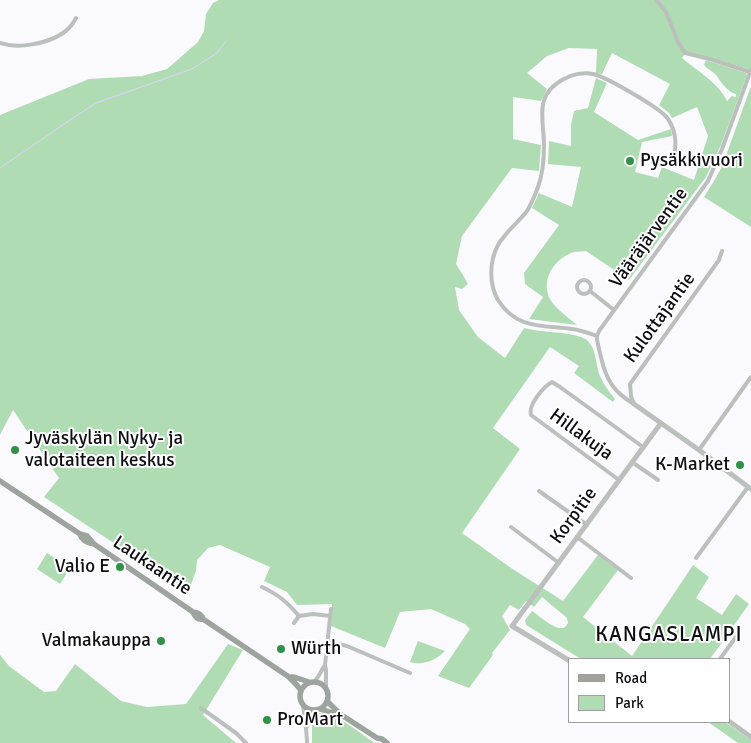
<!DOCTYPE html>
<html>
<head>
<meta charset="utf-8">
<style>
  body { margin:0 }
  #map { position:relative; width:751px; height:743px; overflow:hidden; background:#faf9fe; font-family:Signika,sans-serif }
  canvas { display:block }
  .legend { position:absolute; left:568px; top:658px; width:162px; height:65px; box-sizing:border-box; background:#fff; border:1px solid #9f9ea0; margin:0; padding:6px 9px; list-style:none; font-size:15px; color:#0e0d11 }
  .legend li { display:flex; align-items:center; gap:10px; height:25px }
  .legend b { width:25px; border:1px solid #9f9ea0 }
</style>
</head>
<body>
<div id="map">
<canvas width="751" height="743"></canvas>
<ul class="legend">
<li><b style="height:6px;background:#9da49d"></b>Road</li>
<li><b style="height:14px;background:#b0dcb4"></b>Park</li>
</ul>
</div>
<script>
const g = document.querySelector('canvas').getContext('2d');
g.lineJoin = 'round';
function paint(path, color) { g.fillStyle = color; g.fill(path, 'evenodd'); }
function strokePath(path, color, width, dash) { g.strokeStyle = color; g.lineWidth = width; g.lineCap = dash ? 'butt' : 'round'; g.setLineDash(dash || []); g.stroke(path); }
function drawText(font, color, halo, rows, align = 'center') {
  g.font = font + ' Signika,sans-serif'; g.lineWidth = 4; g.setLineDash([]); g.textBaseline = 'middle'; g.strokeStyle = halo; g.fillStyle = color; for (const [text, x, y, turn = 0] of rows) {
    g.save(); g.translate(x, y); g.rotate((+turn || 0) * Math.PI / 180); g.textAlign = isNaN(turn) ? turn : align; if (halo) g.strokeText(text, 0, 0); g.fillText(text, 0, 0); g.restore();
  }
}
paint(new Path2D(`
  M219 0H751V70L709 57 685 54 682 58C697 71 718 82 727 101L732 96 736 97V94C726 91 722 83 716 75 712 71 707 69 704 65L706 60 746 73 747 75 721 145 706 177 629 280 586 251C581 252 575 251 571 253 555 260 543 276 548 294 550 305 569 318 577 325L529 319 543 297 525 284 524 273 559 225 532 208 539 193 572 207 581 167 548 164 549 141 571 146V125L574 111 588 108 596 78 607 83 594 112 638 140 671 129 672 136 642 142 635 172 658 178 662 167 694 180 708 136 697 107 672 118 669 113 659 105 670 84 612 53 602 74 596 73 597 49 569 48 547 56 527 73 547 89 541 101 513 97V139L541 145 539 171 512 168 462 236 456 264 463 275 468 284 462 289 455 287 459 310 478 337 505 358 524 328C543 333 563 331 581 337 597 342 595 364 600 376 604 385 609 392 615 399L613 402 574 373 579 366 550 347 493 428 520 449 462 533 511 568 563 601 598 555 618 570 583 617 632 656 693 565 709 577 696 598 722 615 736 594 749 604 710 659H581L526 625 525 620 532 611C538 615 554 629 561 628 565 628 566 626 568 623L567 618 542 597 534 607 526 601 519 610 510 605 502 616 510 630 492 653 493 655 469 688 438 676 470 629 465 624 431 609 400 612 385 648 331 626 332 604 297 605 287 592 264 581 270 567 220 545 208 548 197 560 196 571 188 592 44 497 59 478 13 410 0 435V115L89 79 142 76 167 69 198 42 204 31 206 14 213 3Z
  M751 86V227L704 197 717 176 723 164Z
  M47 553 70 568 60 584 37 569Z
  M418 641 445 651C436 660 423 666 410 662Z
  M228 644 243 650 203 715 236 743H0V655L9 666 44 692 56 691 75 664 121 701 147 707 186 704Z
  M320 713C339 714 359 733 375 743H312V720L316 714Z
  M708 722H725L751 740V743H738Z`), '#b0dcb4');
strokePath(new Path2D(`
  M0 168 67 122 96 103 192 69 217 53 226 41`), '#ddd1fc', 1);
strokePath(new Path2D(`
  M656 0 666 12 678 42 685 53 710 59 750 72
  M0 43C18 49 47 44 63 33 69 29 73 24 76 18
  M577 287a7 7 0 1 1 14 0a7 7 0 1 1-14 0Z
  M590 291 614 310
  M597 336C588 333 581 330 572 329 542 325 516 329 498 300 489 284 489 262 498 245 505 232 518 223 527 211 532 203 535 195 538 187 543 173 544 160 544 146 544 119 533 95 564 79 572 74 584 72 593 74 606 77 661 108 668 119 677 132 678 151 670 165
  M634 404C629 401 623 397 618 392 604 379 601 357 597 340V336L599 331 708 181 722 149 751 70
  M634 404 631 396 630 384 719 260 722 251
  M699 450 751 377
  M632 462 658 480
  M619 480 531 415C528 405 543 387 552 382L560 387 643 447
  M539 491 587 525
  M511 527 559 563
  M577 537 631 578
  M696 558 748 487
  M262 587C279 595 287 602 299 616
  M294 623 299 616 313 614 330 616
  M328 642 347 646 410 673
  M720 659 738 634
  M315 681C320 676 321 670 325 665
  M326 687V670L325 665 331 609
  M303 704C304 717 307 730 307 743
  M201 708 236 733 246 743
  M307 727 310 716 314 710`), '#bbc0bc', 4);
strokePath(new Path2D(`
  M634 404 699 450 751 489
  M570 661 512 626 661 423
  M730 722 751 737`), '#bbc0bc', 5);
strokePath(new Path2D(`
  M0 481 80 534 87 536 94 544 193 612C198 612 202 615 203 619
  M80 534C82 541 87 543 94 544
  M193 612C195 617 198 620 203 619L289 677C293 682 298 685 301 691
  M289 677H294L309 682
  M300 696a14 14 0 1 1 28 0a14 14 0 1 1-28 0Z
  M327 701 340 714 377 738 382 739 387 743
  M320 709 336 714H340`), '#9da49d', 5.5);
for (const [x, y, r, color] of [
  [630,161,5,"#309246"],
  [15,450,5,"#309246"],
  [740,465,5,"#309246"],
  [120,567,5,"#309246"],
  [161,641,5,"#309246"],
  [281,649,5,"#309246"],
  [267,720,5,"#309246"]
]) { const dot = new Path2D(); dot.arc(x, y, r, 0, 2 * Math.PI); g.fillStyle = color; g.fill(dot); strokePath(dot, '#fff', 2); }
drawText('19px', '#0e0d11', '#fff', [
  ["Pysäkkivuori",640,161],
  ["Jyväskylän Nyky- ja",25,439],
  ["valotaiteen keskus",25,461],
  ["K-Market",730,465,"right"],
  ["Valio E",110,567,"right"],
  ["Valmakauppa",151,641,"right"],
  ["Würth",291,649],
  ["ProMart",277,720]
], 'left');
drawText('19px', '#0e0d11', '#fff', [
  ["Vääräjärventie",649,238,-54],
  ["Kulottajantie",660,318,-54],
  ["Hillakuja",581,435,36],
  ["Korpitie",574,516,-54],
  ["Laukaantie",152,566,34]
]);
g.letterSpacing = '1px';
drawText('21px', '#0e0d11', '#fff', [
  ["KANGASLAMPI",669,635]
]);
g.letterSpacing = '0px';
</script>
</body>
</html>
